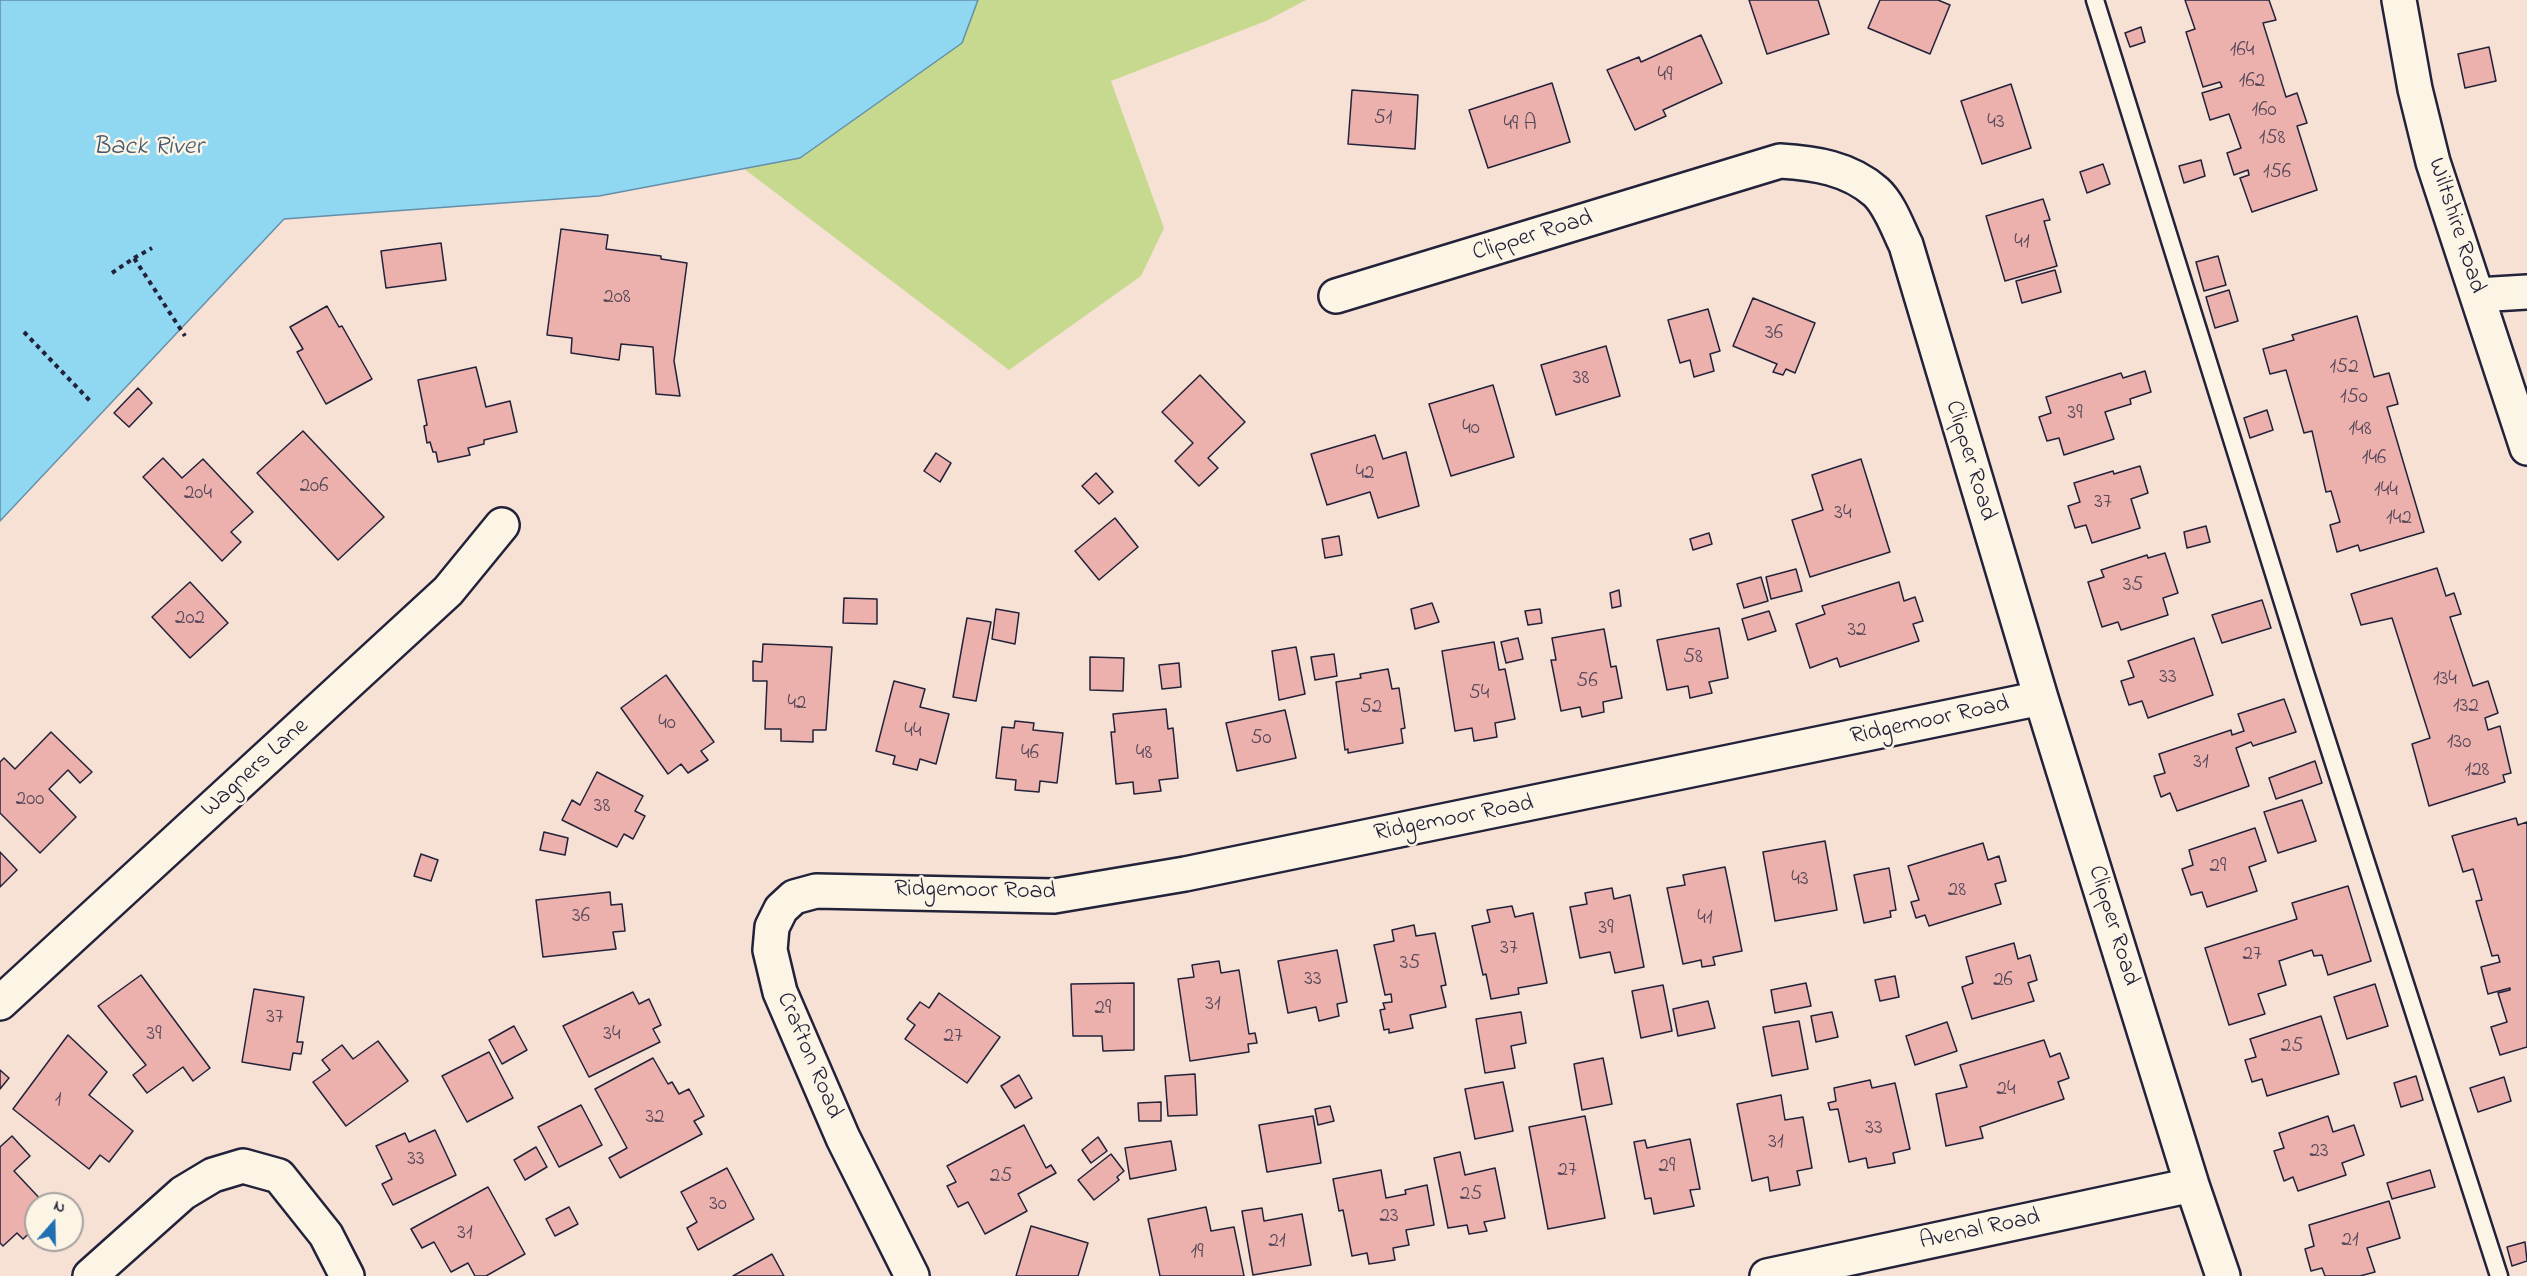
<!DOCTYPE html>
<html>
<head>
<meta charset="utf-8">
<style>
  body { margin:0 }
  #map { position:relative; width:2527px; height:1276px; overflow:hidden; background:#f7e1d4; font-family:"Indie Flower",sans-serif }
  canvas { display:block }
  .north { position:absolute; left:24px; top:1192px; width:60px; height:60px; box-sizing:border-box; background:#fcf5e5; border:2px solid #a5a1a1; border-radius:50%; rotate:20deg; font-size:16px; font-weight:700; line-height:24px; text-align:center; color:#22223b }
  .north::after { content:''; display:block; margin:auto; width:21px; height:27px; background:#1f6fb2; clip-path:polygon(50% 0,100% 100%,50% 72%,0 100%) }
</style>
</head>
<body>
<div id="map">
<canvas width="2527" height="1276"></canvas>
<div class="north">N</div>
</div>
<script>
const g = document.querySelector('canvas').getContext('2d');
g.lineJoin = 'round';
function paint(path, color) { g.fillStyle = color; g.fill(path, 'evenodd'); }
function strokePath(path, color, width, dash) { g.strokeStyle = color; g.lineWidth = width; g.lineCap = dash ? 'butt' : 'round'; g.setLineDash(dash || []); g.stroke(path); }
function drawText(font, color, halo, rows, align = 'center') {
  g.font = font + ' "Indie Flower",sans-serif'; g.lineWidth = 5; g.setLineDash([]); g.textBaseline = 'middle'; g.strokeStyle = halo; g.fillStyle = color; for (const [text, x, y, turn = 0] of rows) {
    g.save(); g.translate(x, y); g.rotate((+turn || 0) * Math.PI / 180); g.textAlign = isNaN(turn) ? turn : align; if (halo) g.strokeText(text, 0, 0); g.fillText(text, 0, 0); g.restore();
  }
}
paint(new Path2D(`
  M977 0H1306L1266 21 1111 81 1164 228 1141 276 1009 370 743 168 800 158Z`), '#c6d98e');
const water = new Path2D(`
  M0 0H978L962 43 800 158 599 196 284 219 0 521Z`);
paint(water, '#90d7f2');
strokePath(water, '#648fa9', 1.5);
const building = new Path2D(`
  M1749 0H1818L1829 34 1767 54Z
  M1880 0H1938L1950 5 1930 54 1868 28Z
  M2185 0H2269L2276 20 2263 23 2286 97 2297 93 2307 123 2297 126 2317 190 2252 212 2240 178 2249 175 2248 170 2234 175 2227 153 2241 148 2229 114 2210 120 2202 93 2222 87 2220 82 2203 87 2186 32 2195 29Z
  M2141 27 2145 42 2130 47 2125 33Z
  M1701 35 1722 83 1663 110 1666 116 1635 130 1607 70 1639 57 1641 62Z
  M2489 47 2496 81 2465 88 2458 54Z
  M1552 83 1570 142 1488 168 1469 110Z
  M2011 84 2031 148 1982 164 1961 101Z
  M1352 90 1418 95 1415 149 1348 144Z
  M2201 160 2205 176 2184 183 2179 166Z
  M2103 164 2110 184 2087 193 2080 172Z
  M2043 199 2050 220 2044 221 2057 266 2005 281 1986 216Z
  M561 229 608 235 606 249 661 256V259L687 263 674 361 680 396 656 394 653 347 621 344 619 360 571 353 572 338 547 335Z
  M441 243 446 280 386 288 381 251Z
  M2218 256 2226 285 2204 291 2196 262Z
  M2055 270 2061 292 2022 303 2016 281Z
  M2229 290 2238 321 2215 328 2206 297Z
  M1753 298 1815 323 1795 373 1786 369 1783 375 1773 372 1777 364 1733 346Z
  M327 306 339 327 342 326 372 379 326 404 297 352 303 349 290 327Z
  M1708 309 1720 351 1710 354 1714 371 1694 377 1690 360 1680 363 1668 320Z
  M2357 316 2374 377 2389 373 2398 404 2387 407 2424 532 2360 551 2358 545 2337 552 2330 525 2340 522 2331 491 2326 492 2312 431 2304 433 2286 370 2270 374 2263 349 2294 340 2292 335Z
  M1606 346 1620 396 1556 415 1541 365Z
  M476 367 486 407 510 401 517 432 484 440V444L468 448 470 455 438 462 436 452H433L430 442 427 443 424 426 427 425 418 380Z
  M2145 371 2151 392 2130 399 2131 404 2105 412 2114 439 2064 455 2059 438 2047 441 2039 417 2051 413 2046 397 2121 373 2123 378Z
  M1200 375 1245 422 1208 458 1218 468 1199 486 1175 461 1193 443 1162 412Z
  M1493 385 1514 457 1451 476 1429 404Z
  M138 388 152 403 129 427 114 413Z
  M2267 410 2273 430 2250 438 2244 418Z
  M303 431 384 517 338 560 257 473Z
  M1375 435 1383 459 1406 452 1419 506 1378 518 1370 492 1327 505 1311 454Z
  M936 453 951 463 940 482 924 471Z
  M163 458 182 478 203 459 253 512 231 532 241 542 222 561 143 477Z
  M1861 459 1890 552 1810 577 1792 520 1823 510 1812 475Z
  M2140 466 2148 493 2131 499 2140 528 2092 543 2086 525 2075 528 2068 506 2080 502 2074 483 2113 471 2114 474Z
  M1096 473 1113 492 1099 504 1082 486Z
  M1115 518 1138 547 1099 580 1075 551Z
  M2206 526 2210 542 2187 548 2184 532Z
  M1709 533 1712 544 1693 550 1690 539Z
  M1339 536 1342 555 1325 558 1322 539Z
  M2165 553 2178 593 2163 598 2168 615 2121 630 2118 622 2102 627 2088 582 2104 577 2101 570 2147 555 2148 558Z
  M2437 568 2446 596 2454 593 2461 614 2450 617 2473 686 2488 681 2498 713 2485 718 2488 730 2500 726 2511 773 2503 775 2505 782 2429 806 2412 744 2430 738 2392 618 2361 625 2351 594Z
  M1796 569 1802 591 1771 599 1766 577Z
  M1761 577 1768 601 1744 608 1737 584Z
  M190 582 228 623 190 658 152 617Z
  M1899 582 1904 601 1915 597 1923 621 1913 624 1919 641 1840 667 1837 658 1810 668 1796 624 1825 614 1822 606Z
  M1619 590 1621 606 1612 608 1610 593Z
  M844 598 877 599V624L843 623Z
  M2262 600 2271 628 2222 643 2212 615Z
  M1432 603 1439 622 1415 629 1411 609Z
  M996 609 1019 613 1015 644 992 639Z
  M1540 609 1542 623 1528 625 1525 611Z
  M1769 611 1776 631 1748 640 1742 619Z
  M967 618 991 622 976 701 953 697Z
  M1719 628 1728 678 1709 682 1712 693 1690 698 1688 686 1667 690 1657 640Z
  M1604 629 1611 667 1616 666 1622 698 1603 702 1604 712 1582 717 1580 707 1561 711 1551 660H1556L1552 638Z
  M1518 638 1523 659 1506 663 1501 642Z
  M2194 638 2213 695 2148 718 2142 701 2129 705 2121 681 2134 677 2128 661Z
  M1494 642 1499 670 1505 669 1515 719 1495 723 1497 737 1474 741 1472 728 1455 731 1442 651Z
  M763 644 832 647 826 730H813V742L781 741V729H765L767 681H753V661L762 662Z
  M1296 647 1305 694 1279 700 1272 651Z
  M1334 654 1337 676 1315 680 1311 657Z
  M1090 657 1124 658 1123 691 1090 690Z
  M1179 663 1181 687 1162 689 1159 665Z
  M1388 669 1392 689 1399 688 1405 728 1401 729 1403 743 1348 753V749L1345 750 1336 682 1361 678 1360 674Z
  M666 675 714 742 701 751 708 760 688 773 681 764 668 774 621 708Z
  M894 681 925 689 920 707 949 714 936 764 920 759 917 770 893 764 895 756 876 751Z
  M2284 699 2296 732 2253 746 2251 742 2236 748 2249 786 2177 811 2170 793 2161 797 2154 776 2165 773 2159 754 2231 730 2232 735 2244 731 2238 714Z
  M1166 709 1168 729 1173 728 1178 778 1159 780 1161 791 1134 794 1133 782 1116 784 1111 732H1115L1113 714Z
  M1285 710 1296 758 1237 771 1226 723Z
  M1015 721 1034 723 1033 730 1063 733 1057 783 1040 781 1039 792 1015 790 1016 780 996 778 1002 727 1014 728Z
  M51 732 92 772 80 783 68 770 49 789 76 817 40 853 0 813V762L4 758 15 769Z
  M2315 761 2322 783 2276 799 2269 778Z
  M597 772 643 796 635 811 645 816 633 839 624 834 617 847 562 820 572 800 580 805Z
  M2302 800 2316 841 2278 853 2264 812Z
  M2516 818 2518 825 2527 822V1047L2500 1055 2491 1027 2507 1022 2498 993 2510 990V988L2488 994 2481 967 2500 962 2498 955 2492 956 2476 901 2482 900 2473 869 2463 872 2452 836Z
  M2255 828 2266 861 2249 867 2257 891 2207 907 2202 892 2191 895 2182 869 2193 865 2189 850Z
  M544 832 568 838 565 855 540 850Z
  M1825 841 1837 910 1775 921 1763 852Z
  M1983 843 1988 860 1999 856 2006 881 1995 884 2001 904 1929 926 1925 915 1916 918 1911 902 1919 900 1908 866Z
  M0 852 17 870 0 887Z
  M421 854 438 860 431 881 414 876Z
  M1725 867 1742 951 1713 957 1715 965 1702 967 1701 960 1683 964 1667 888 1685 885 1683 875Z
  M1889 868 1896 910 1890 911 1891 917 1864 923 1854 875Z
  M2348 886 2371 961 2328 975 2322 955 2314 956 2312 950 2279 961 2286 985 2258 994 2265 1014 2229 1025 2205 948 2297 919 2292 903Z
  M1612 888 1614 899 1630 895 1644 967 1615 973 1610 952 1580 958 1570 907 1587 904 1585 893Z
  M610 892 611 905 622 904 625 931 613 932 616 949 543 957 536 900Z
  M1512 906 1515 917 1533 913 1547 983 1518 988 1519 994 1491 999 1486 974 1483 975 1472 926 1490 922 1487 910Z
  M1414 925 1416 936 1435 933 1446 985 1441 986 1446 1007 1410 1015 1413 1028 1389 1033V1029L1384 1030 1380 1010 1385 1009 1383 1003 1392 1002 1391 994 1385 995 1374 945 1394 941 1392 930Z
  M2014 943 2018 959 2030 955 2037 980 2028 983 2034 1001 1972 1019 1962 987 1973 983 1966 957Z
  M1337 950 1347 1002 1337 1004 1339 1016 1319 1021 1316 1007 1288 1013 1278 961Z
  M1219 961 1221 973 1239 970 1249 1034 1255 1033 1257 1043 1248 1044 1249 1052 1190 1061 1178 979 1194 977 1192 965Z
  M141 975 210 1068 193 1081 183 1067 147 1093 133 1075 146 1065 98 1006Z
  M1895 976 1899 997 1880 1001 1875 980Z
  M1134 983V1050L1103 1051 1102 1036H1073L1071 984Z
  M1806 983 1811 1006 1775 1013 1771 990Z
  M2375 984 2388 1026 2347 1039 2334 997Z
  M1663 985 1672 1031 1641 1038 1632 991Z
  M254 989 304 997 297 1042H303L301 1054 293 1053 290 1070 242 1062Z
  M633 992 639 1004 649 999 661 1025 653 1029 660 1042 589 1077 563 1026Z
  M939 993 1000 1037 967 1083 905 1039 915 1025 907 1019 920 1002 929 1008Z
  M1708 1001 1715 1028 1678 1036 1673 1009Z
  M1521 1012 1526 1043 1511 1046 1515 1068 1485 1073 1476 1019Z
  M1832 1012 1838 1037 1816 1042 1811 1016Z
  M2321 1016 2339 1074 2267 1096 2262 1079 2252 1082 2245 1060 2256 1057 2250 1039Z
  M1799 1021 1808 1069 1772 1076 1763 1027Z
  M1947 1022 1957 1051 1915 1065 1906 1036Z
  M514 1026 527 1050 502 1064 489 1040Z
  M68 1035 107 1072 89 1095 133 1131 109 1162 100 1155 89 1169 13 1109Z
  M2044 1040 2050 1057 2060 1053 2069 1078 2058 1082 2064 1099 1980 1127 1983 1138 1946 1146 1936 1094 1967 1087 1960 1065Z
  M378 1041 408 1081 346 1126 313 1082 330 1070 322 1060 342 1045 353 1059Z
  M489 1052 513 1098 467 1122 442 1076Z
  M653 1058 668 1084 672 1082 679 1094 689 1089 704 1116 694 1121 702 1134 620 1178 609 1158 627 1148 595 1089Z
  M1603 1058 1612 1104 1582 1110 1574 1064Z
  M0 1070 9 1078 0 1089Z
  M1195 1074 1197 1115 1168 1116 1165 1076Z
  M1019 1075 1032 1098 1015 1108 1001 1086Z
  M2416 1076 2423 1100 2401 1107 2394 1083Z
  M2504 1077 2511 1101 2478 1112 2470 1088Z
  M1870 1080 1872 1088 1895 1083 1910 1149 1893 1153 1895 1163 1868 1168 1866 1158 1849 1162 1838 1109 1830 1110 1828 1103 1836 1101 1834 1088Z
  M1503 1082 1513 1131 1475 1139 1465 1089Z
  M1781 1095 1785 1120 1803 1117 1812 1168 1797 1171 1800 1185 1770 1191 1768 1177 1752 1181 1737 1104Z
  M1161 1102V1121H1139L1138 1103Z
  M581 1105 602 1145 559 1167 538 1127Z
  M1330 1106 1334 1121 1318 1125 1315 1109Z
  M1313 1116 1321 1163 1267 1172 1259 1125Z
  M1585 1116 1605 1218 1548 1229 1529 1127Z
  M2328 1116 2333 1132 2354 1125 2364 1155 2342 1163 2346 1175 2298 1191 2293 1177 2284 1181 2274 1151 2284 1148 2279 1133Z
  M1024 1125 1046 1168 1051 1165 1056 1173 1018 1194 1027 1211 985 1234 968 1202 958 1207 947 1186 956 1182 947 1166Z
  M435 1130 456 1175 393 1205 382 1184 392 1179 376 1146 405 1133 409 1142Z
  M12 1136 30 1156 14 1171 45 1204H36V1214L31 1218 36 1227 23 1239 17 1233 3 1246 0 1243V1147Z
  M1098 1137 1107 1151 1091 1163 1082 1150Z
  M1690 1139 1700 1189 1690 1190 1694 1206 1654 1214 1651 1198 1645 1199 1634 1142 1645 1140 1647 1148Z
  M1171 1141 1176 1170 1130 1179 1125 1148Z
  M536 1147 547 1167 525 1180 514 1160Z
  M1460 1152 1465 1175 1495 1168 1505 1218 1484 1222 1487 1231 1469 1234 1467 1225 1448 1228 1434 1158Z
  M1111 1154 1124 1171 1117 1177 1119 1180 1094 1200 1078 1180Z
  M727 1168 754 1219 698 1250 687 1228 697 1222 681 1192Z
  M1381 1170 1386 1198 1406 1194 1405 1190 1427 1185 1434 1225 1406 1230 1409 1245 1393 1248 1395 1260 1369 1264 1367 1253 1352 1256 1343 1210 1339 1211 1333 1179Z
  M2430 1170 2435 1187 2392 1199 2387 1183Z
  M488 1187 525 1254 486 1276H475L468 1263 451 1272 434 1242 422 1248 411 1229Z
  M2389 1201 2400 1238 2367 1248 2375 1272 2360 1276H2325L2322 1268 2311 1271 2305 1249 2314 1246 2309 1225Z
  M569 1207 578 1224 555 1236 546 1219Z
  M1206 1207 1211 1231 1234 1227 1244 1276H1160L1148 1219Z
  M1262 1208 1264 1221 1302 1214 1311 1265 1253 1275 1242 1211Z
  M1031 1226 1088 1243 1078 1276H1016Z
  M2525 1242 2527 1261 2512 1266 2507 1247Z
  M772 1254 784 1276H733Z`);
paint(building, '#ecb1ad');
strokePath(building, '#22223b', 1.5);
const lane = new Path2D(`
  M2095 0 2306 676 2499 1276`);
const street = new Path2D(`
  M2399 0 2415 89 2433 162 2527 448
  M2477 295 2527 292
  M1336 296 1780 161C1814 163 1849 168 1876 192 1890 205 1898 229 1906 245L2041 698 2192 1185 2223 1276
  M0 1003 448 591 502 525
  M90 1276 183 1193 213 1175 243 1166 279 1176 326 1235 347 1276
  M912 1276 843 1138 780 992 770 950 772 927 781 909 794 897 816 891 1054 896 1185 874 2041 698
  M1767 1276 2192 1185`);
strokePath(lane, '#22223b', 21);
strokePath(street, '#22223b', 38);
strokePath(new Path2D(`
  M134 258 152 248
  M112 273 134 258 185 336
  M24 332 92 403`), '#22223b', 4, [4.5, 4.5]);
strokePath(lane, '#fcf5e5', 16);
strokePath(street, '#fcf5e5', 33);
drawText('21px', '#544658', null, [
  ["164",2242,52],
  ["49",1665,77],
  ["162",2252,83],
  ["160",2264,112],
  ["51",1383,120],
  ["43",1996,124],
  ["49 A",1520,126],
  ["158",2272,140],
  ["156",2277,174],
  ["41",2022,244],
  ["208",617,299],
  ["36",1774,335],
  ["152",2344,369],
  ["38",1581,380],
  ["150",2354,399],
  ["39",2075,415],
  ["40",1471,430],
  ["148",2360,431],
  ["146",2374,460],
  ["42",1365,475],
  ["206",314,488],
  ["144",2386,492],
  ["204",198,495],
  ["37",2103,504],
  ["34",1843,515],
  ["142",2399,520],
  ["35",2133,587],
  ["202",190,620],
  ["32",1857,632],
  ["58",1693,659],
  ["33",2168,679],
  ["134",2445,681],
  ["56",1587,683],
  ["54",1479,695],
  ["42",797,705],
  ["132",2466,708],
  ["52",1371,709],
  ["40",667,725],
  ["44",913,733],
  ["50",1261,740],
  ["130",2459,744],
  ["46",1030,755],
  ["48",1144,755],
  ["31",2201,764],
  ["128",2477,772],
  ["200",30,801],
  ["38",602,808],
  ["29",2218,868],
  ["43",1800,881],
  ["28",1957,892],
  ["36",581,918],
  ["41",1705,920],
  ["39",1606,930],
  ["37",1509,950],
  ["27",2252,956],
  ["35",1410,965],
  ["33",1313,981],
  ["26",2003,982],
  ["31",1213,1006],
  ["29",1103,1010],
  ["37",275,1019],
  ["39",154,1036],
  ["34",612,1036],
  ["27",953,1038],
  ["25",2292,1048],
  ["24",2006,1091],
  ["1",58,1102],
  ["32",655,1119],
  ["33",1874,1130],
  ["31",1776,1144],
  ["23",2319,1153],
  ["33",416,1161],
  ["29",1667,1168],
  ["27",1567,1172],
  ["25",1001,1178],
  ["25",1471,1196],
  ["30",718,1206],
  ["23",1389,1218],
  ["31",465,1235],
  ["21",2350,1242],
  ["21",1277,1243],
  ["19",1197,1254]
]);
drawText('24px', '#22223b', '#fcf5e5', [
  ["Wiltshire Road",2455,226,72],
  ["Clipper Road",1533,237,-17],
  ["Clipper Road",1969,461,73],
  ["Ridgemoor Road",1930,722,-12],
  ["Wagners Lane",256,769,-42],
  ["Ridgemoor Road",1454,820,-11],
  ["Ridgemoor Road",975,892,1],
  ["Clipper Road",2112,926,73],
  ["Crafton Road",808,1056,67],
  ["Avenal Road",1980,1231,-12]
]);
drawText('italic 26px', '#435872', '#fcf5e5', [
  ["Back River",148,149]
]);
</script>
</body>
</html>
